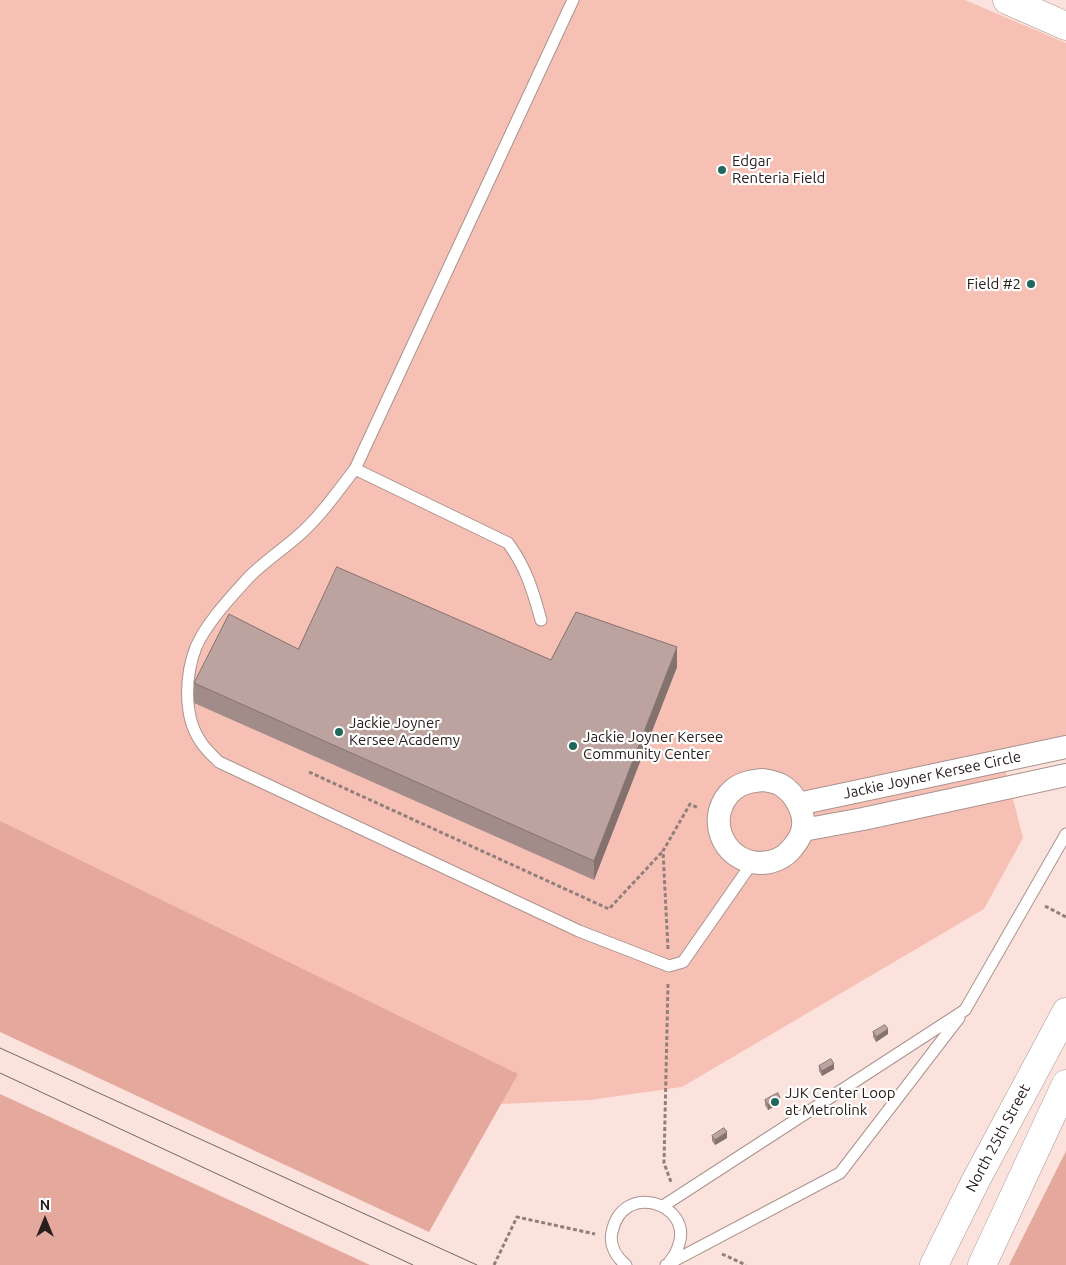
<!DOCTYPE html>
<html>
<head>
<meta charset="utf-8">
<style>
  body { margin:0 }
  #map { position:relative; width:1066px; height:1265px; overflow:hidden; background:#fce2dd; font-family:Ubuntu,sans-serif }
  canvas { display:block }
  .north { position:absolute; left:20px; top:1195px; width:50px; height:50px; -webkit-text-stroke:4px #fff; paint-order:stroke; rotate:0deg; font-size:14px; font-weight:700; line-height:20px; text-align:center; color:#29201e }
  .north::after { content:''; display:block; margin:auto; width:18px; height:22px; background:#29201e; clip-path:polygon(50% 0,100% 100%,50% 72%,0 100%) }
</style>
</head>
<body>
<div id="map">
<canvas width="1066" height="1265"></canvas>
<div class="north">N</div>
</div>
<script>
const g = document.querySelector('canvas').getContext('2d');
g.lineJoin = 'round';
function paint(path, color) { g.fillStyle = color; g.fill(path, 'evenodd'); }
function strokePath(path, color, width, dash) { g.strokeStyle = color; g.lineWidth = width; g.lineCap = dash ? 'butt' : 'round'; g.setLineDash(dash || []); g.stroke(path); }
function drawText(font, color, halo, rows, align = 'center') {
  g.font = font + ' Ubuntu,sans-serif'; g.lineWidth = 4.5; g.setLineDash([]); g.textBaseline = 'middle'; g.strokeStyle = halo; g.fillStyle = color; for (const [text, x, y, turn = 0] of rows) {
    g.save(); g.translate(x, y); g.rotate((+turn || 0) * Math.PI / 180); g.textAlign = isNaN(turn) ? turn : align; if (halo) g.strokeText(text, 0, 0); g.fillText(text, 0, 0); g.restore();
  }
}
paint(new Path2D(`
  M0 0H965L1066 43V737L1001 752 1023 838 984 909 682 1087 590 1100 479 1105 0 883Z`), '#f7c0b5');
paint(new Path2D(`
  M0 821 518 1074 429 1232 0 1032Z
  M0 1094 370 1265H0Z
  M1066 1151V1265H1009Z`), '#e5a89c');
const lane = new Path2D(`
  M573 0 355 469C337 492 320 517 298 536 282 550 264 562 249 577 231 597 207 622 196 647 185 675 183 717 201 742 205 749 213 756 219 762L579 931 669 966 683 962 752 863
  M355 469 508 543C526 567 533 591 541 620
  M663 1206 965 1010 1066 834
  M626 1265C616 1257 609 1245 612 1232 623 1180 692 1204 679 1244 677 1251 675 1256 670 1261
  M666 1265 840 1173 959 1018`);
const street = new Path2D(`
  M763 780C768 781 776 782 781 785 795 793 807 815 802 831 801 837 797 842 793 847 785 858 772 863 760 863 721 862 704 814 734 789 743 782 753 781 763 780Z
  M798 804 1066 747
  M803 830 863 819 1066 775`);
const secondary = new Path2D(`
  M1007 0 1066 26
  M934 1265 975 1182 1066 1012
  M982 1265 1066 1084`);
strokePath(lane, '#ab938e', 13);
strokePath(street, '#ab938e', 24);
strokePath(secondary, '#ab938e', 29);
strokePath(new Path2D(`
  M309 772 609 909 663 851
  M1045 906 1066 917
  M668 949 663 851 690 804 698 808
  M668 984 664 1163 671 1182
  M722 1254 746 1265
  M494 1265 517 1217 595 1234`), '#917f7c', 3, [4, 2.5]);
strokePath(lane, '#fff', 11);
strokePath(street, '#fff', 22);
strokePath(secondary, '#fff', 28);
strokePath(new Path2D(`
  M0 1048 477 1265
  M0 1073 413 1265`), '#746562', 1);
paint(new Path2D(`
  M298 649 551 660 677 667 594 880 194 703V683Z
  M873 1032 888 1034 876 1042 873 1037Z
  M819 1066 834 1069 822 1076 819 1071Z
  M765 1100 780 1103 768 1110 765 1105Z
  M712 1136 727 1138 715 1145 712 1141Z`), '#a28c89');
paint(new Path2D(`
  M677 647V667L594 880V861Z
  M888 1029V1034L876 1042V1037Z
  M834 1064V1069L822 1076V1071Z
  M780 1098V1103L768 1110V1105Z
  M727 1132V1138L715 1145V1140Z`), '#84726f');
const building = new Path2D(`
  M337 567 551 660 576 612 677 647 594 861 194 683 229 614 298 649Z
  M885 1025 888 1029 876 1037 873 1032Z
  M831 1059 834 1064 822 1071 819 1066Z
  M778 1093 780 1098 768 1105 765 1100Z
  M724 1128 727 1132 715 1140 712 1136Z`);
paint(building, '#bca39f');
strokePath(building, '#84726f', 1);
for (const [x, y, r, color] of [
  [722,170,5,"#20675c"],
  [1031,284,5,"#20675c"],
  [339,732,5,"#20675c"],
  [573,746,5,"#20675c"],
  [775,1102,5,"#20675c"]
]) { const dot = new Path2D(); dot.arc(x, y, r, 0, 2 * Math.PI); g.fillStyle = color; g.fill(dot); strokePath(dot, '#fff', 2); }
drawText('15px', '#29201e', '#fff', [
  ["Edgar",732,161],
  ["Renteria Field",732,178],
  ["Field #2",1021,284,"right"],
  ["Jackie Joyner",349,723],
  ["Kersee Academy",349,740],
  ["Jackie Joyner Kersee",583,737],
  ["Community Center",583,754],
  ["JJK Center Loop",785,1093],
  ["at Metrolink",785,1110]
], 'left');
drawText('15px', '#29201e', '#fff', [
  ["Jackie Joyner Kersee Circle",932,775,-12],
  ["North 25th Street",998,1138,-62]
]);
</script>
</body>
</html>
